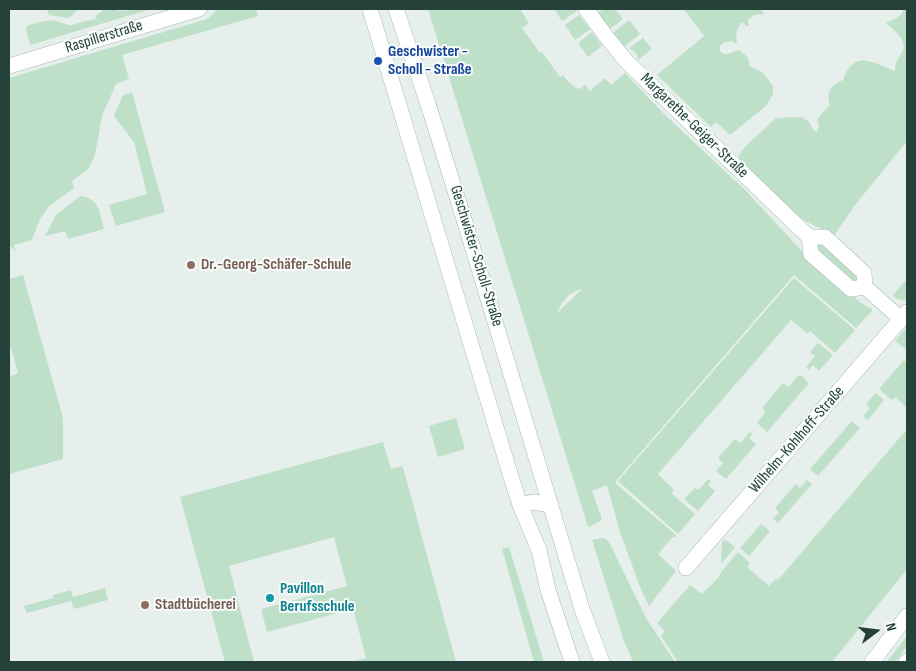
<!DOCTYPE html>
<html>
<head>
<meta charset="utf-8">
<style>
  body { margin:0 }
  #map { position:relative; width:916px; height:671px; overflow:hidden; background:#e6efeb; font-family:"Sofia Sans Condensed",sans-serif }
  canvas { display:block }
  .frame { position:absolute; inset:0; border:10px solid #24423a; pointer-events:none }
  .north { position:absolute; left:851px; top:606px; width:50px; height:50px; -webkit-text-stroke:4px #f7fbf9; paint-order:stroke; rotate:75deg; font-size:14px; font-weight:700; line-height:20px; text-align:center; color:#24423a }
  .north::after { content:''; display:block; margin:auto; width:18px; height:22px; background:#24423a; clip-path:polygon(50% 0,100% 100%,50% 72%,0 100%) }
</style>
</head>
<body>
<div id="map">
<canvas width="916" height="671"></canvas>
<div class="frame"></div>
<div class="north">N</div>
</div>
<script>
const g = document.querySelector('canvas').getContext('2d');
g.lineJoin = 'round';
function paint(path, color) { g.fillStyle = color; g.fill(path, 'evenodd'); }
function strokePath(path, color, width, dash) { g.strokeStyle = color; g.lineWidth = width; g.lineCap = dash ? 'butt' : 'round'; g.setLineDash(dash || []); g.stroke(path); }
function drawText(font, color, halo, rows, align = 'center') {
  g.font = font + ' "Sofia Sans Condensed",sans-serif'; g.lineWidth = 4; g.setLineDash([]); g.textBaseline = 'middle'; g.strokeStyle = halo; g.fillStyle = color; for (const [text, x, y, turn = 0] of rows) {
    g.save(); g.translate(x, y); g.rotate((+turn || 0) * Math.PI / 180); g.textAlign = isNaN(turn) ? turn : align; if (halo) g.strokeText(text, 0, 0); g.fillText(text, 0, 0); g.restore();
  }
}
paint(new Path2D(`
  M47 9H78L72 16 67 18 49 15Z
  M104 9H115L118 11H123L134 9H151L30 45 26 29 27 26 40 22 54 20 68 25H72L78 23 95 19 96 16Z
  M216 9H256L258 16 122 55 129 79 116 84 102 116 95 155 89 168 72 181 74 188 49 206 40 219 32 240 14 245 16 252 9 245V78L207 19 214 13Z
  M428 9H520L529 23 522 28 540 53 542 52 560 77 563 75C567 80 573 88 580 89L585 85 590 91 605 78 611 85 625 73 664 114 746 191 813 263 861 303 872 309V311L856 328 794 275 616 481V484L677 536 672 538 658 554 676 571 649 606 640 587 620 532 607 485 592 491 601 516V520L599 522 588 527ZM581 289V290L557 313C562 301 568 293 581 289Z
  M554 9H575L577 11 562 21Z
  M604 9H615L623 19 610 29 597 14Z
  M684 9H760L765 14 754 15 748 20 749 25 746 26 743 22C735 28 736 36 737 44L732 41 725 42 720 46V51L723 54C735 55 736 45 745 55 749 59 750 61 749 66L762 72 773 86V94L766 106 730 135 716 122 711 127 657 75 704 36Z
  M904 9H907V141L855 205 833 237C822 227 810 225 799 217 778 201 758 177 739 159V155L745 147 776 118 802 117 809 122 814 131 817 132 819 125 817 119 830 105C826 91 831 86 843 80 854 48 873 63 895 71 895 61 898 60 902 52 909 40 894 31 886 23 893 20 902 17 904 9Z
  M579 15 590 29 575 40 565 25Z
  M629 20 640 34 624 47 613 33Z
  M592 32 602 46 588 57 578 43Z
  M643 38 652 49 638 60 637 54 629 48Z
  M132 92 165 212 116 226 109 205 147 194 134 142 114 116 123 95Z
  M80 196C100 199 99 211 104 229L68 239 65 231 45 236 56 215Z
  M821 243 860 277 855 284 817 252V247Z
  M23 275 63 418V459L9 474V377L18 373 9 341V279Z
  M794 278 855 330 835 353 810 331 808 334 791 320 658 474 674 490 671 493 695 514 678 534 618 481Z
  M905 281 907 283V299L903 300 896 299 893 295Z
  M907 327V347L905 349 895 341Z
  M818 343 833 355 819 371 813 365 809 370 806 367 815 356 810 352Z
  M904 360 907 363V408L895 397 892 400 879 389Z
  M798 376H802L809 383 767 432 757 423 766 412 762 408 783 383 788 387Z
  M876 393 884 400 868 420 863 416 870 408 866 404Z
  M456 418 465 449 438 457 429 426Z
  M852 421 860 428 818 476 810 469Z
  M907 429V569L832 662H678L661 636 665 631 657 623 690 585 702 594 718 578 721 572 738 552 750 563 747 567 769 586 776 579 778 580Z
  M750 432 752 434 749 438 756 444 726 479 716 471 723 463 718 458 735 439 740 443Z
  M383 442 391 469 402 466 404 471 456 662H351L366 658 353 609 267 632 261 609 347 586 334 537 229 566 254 662H225L180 497Z
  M708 479 711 481 708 485 715 491 698 511 684 499 695 488 698 490Z
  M807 480 812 484 778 523 773 519 779 512 775 508 796 484 800 488Z
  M761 524 770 531 749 556 740 548Z
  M602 538 606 539 609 542 646 618 675 662H633L623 638 592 540Z
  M724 539 735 547 722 563 721 561 722 542Z
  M509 547 544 662H534L502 549Z
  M105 588 108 600 74 609 71 601 27 613 24 606 53 598V595L71 590 73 597Z
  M907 636V646L895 662H887Z`), '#bfe0c8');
const minor = new Path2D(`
  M370 9 511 477 520 505 539 550 548 590 572 662
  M396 9 428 104 467 229 582 609 602 662
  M586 9 605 35 626 61 809 237 811 254 851 289 865 287
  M9 66 199 9
  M809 237H825L864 273 865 287 901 319
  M520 505 533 502 551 505
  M686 568 907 312`);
const secondary = new Path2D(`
  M872 662 907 616
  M906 662 907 661`);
strokePath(minor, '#a8b8b2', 16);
strokePath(secondary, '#a4bbb3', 16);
strokePath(minor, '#fff', 15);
strokePath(secondary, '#fff', 15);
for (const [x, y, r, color] of [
  [378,61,5,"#1a4fb4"],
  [191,265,5,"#8d6e63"],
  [270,598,5,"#0f9aa8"],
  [145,605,5,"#8d6e63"]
]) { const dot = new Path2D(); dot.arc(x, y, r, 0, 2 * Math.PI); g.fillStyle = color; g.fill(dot); strokePath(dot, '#f7fbf9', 2); }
drawText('16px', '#24423a', '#f7fbf9', [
  ["Raspillerstraße",104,37,-17],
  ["Margarethe-Geiger-Straße",694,126,44],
  ["Geschwister-Scholl-Straße",476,256,73],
  ["Wilhelm-Kohlhoff-Straße",797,440,-49]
]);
drawText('bold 16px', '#164399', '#f7fbf9', [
  ["Geschwister -",388,52],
  ["Scholl - Straße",388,70]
], 'left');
drawText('bold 16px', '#785e54', '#f7fbf9', [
  ["Dr.-Georg-Schäfer-Schule",201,265],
  ["Stadtbücherei",155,605]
], 'left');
drawText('bold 16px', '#0d838f', '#f7fbf9', [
  ["Pavillon",280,589],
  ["Berufsschule",280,607]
], 'left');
</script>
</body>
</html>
